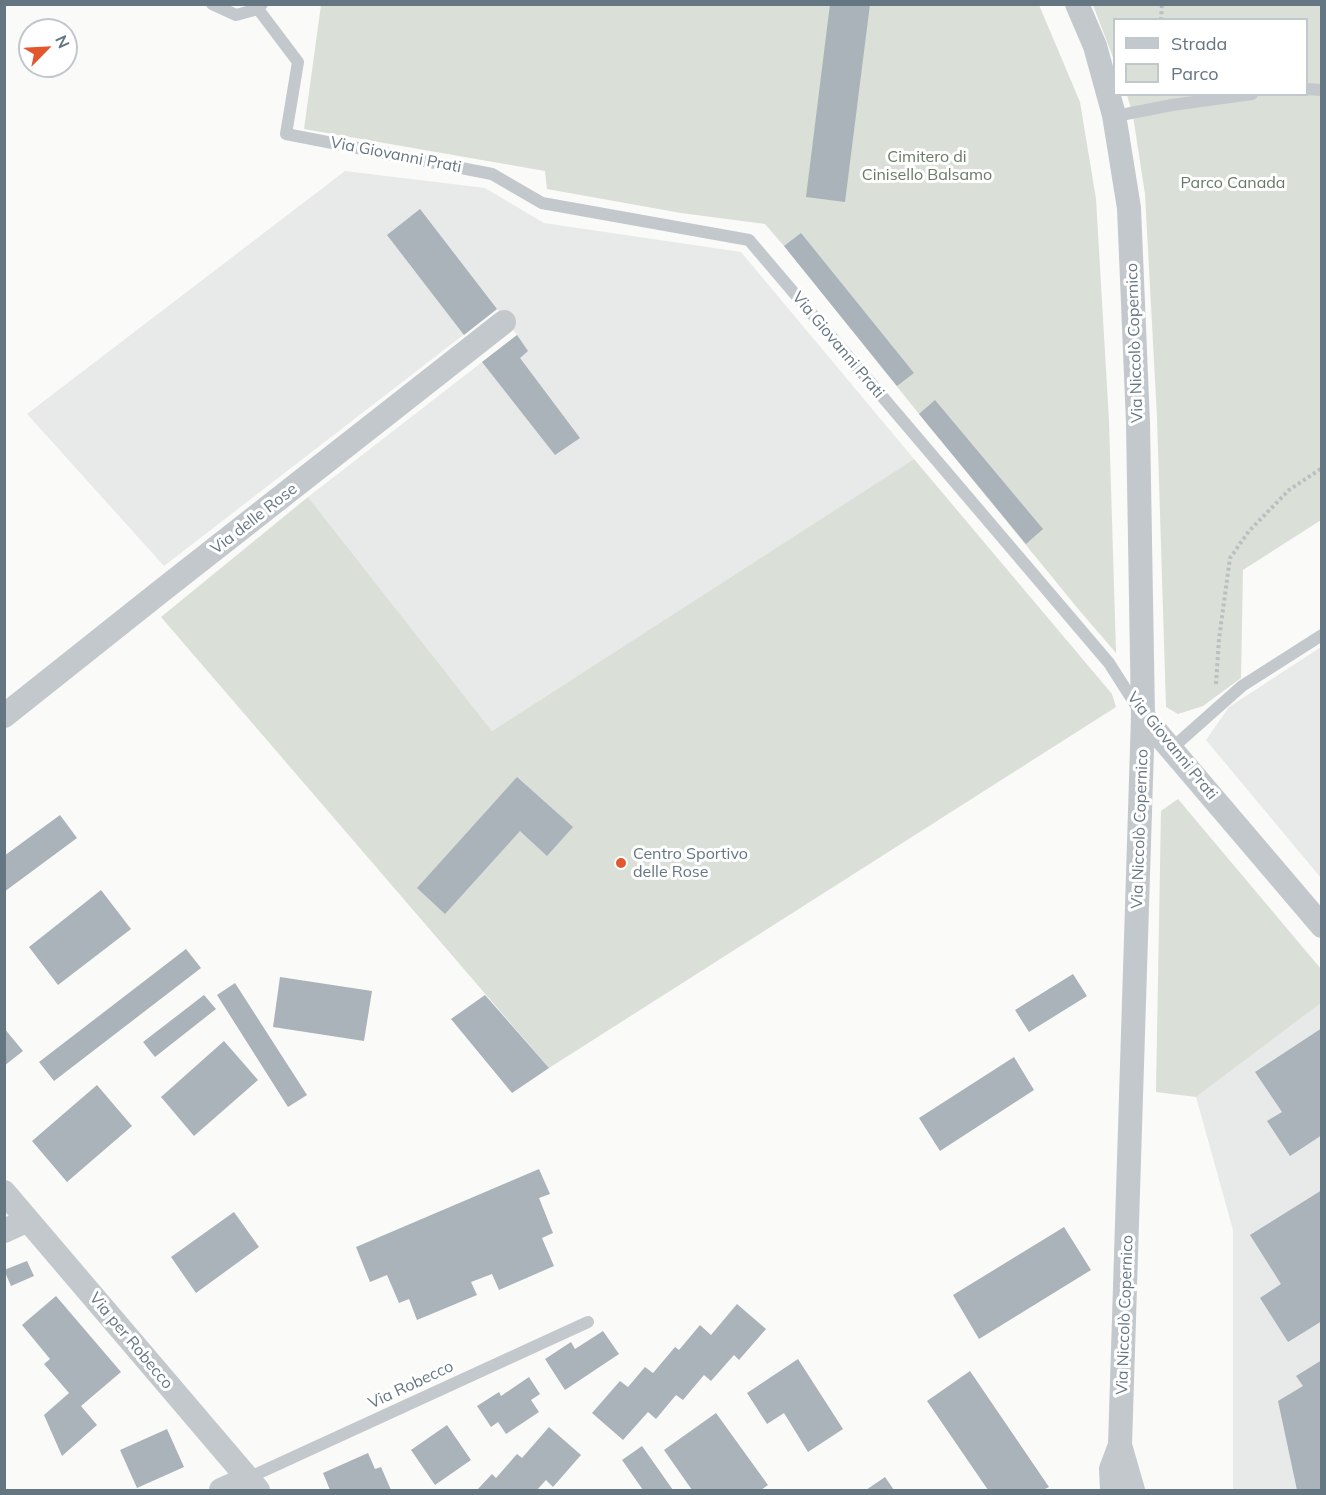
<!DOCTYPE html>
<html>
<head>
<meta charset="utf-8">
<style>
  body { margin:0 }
  #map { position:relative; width:1326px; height:1495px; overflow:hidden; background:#fafaf8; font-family:Mulish,sans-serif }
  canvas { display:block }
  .frame { position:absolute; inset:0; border:6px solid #657683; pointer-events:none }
  .legend { position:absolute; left:1113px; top:18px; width:195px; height:78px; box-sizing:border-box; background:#fff; border:2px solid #c1c8cd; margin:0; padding:8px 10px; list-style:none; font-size:18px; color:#657683 }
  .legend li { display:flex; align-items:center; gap:12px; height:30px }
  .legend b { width:30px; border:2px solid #c1c8cd }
  .north { position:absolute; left:18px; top:18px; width:60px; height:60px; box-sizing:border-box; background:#fff; border:2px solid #c1c8cd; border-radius:50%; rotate:66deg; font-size:16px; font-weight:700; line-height:24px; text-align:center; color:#657683 }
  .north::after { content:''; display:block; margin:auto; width:21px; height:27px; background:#e4572e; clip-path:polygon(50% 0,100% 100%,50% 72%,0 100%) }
</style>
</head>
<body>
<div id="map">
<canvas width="1326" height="1495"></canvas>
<div class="frame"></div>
<ul class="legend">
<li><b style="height:8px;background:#c3c8cc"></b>Strada</li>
<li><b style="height:16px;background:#dadfd7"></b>Parco</li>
</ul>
<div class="north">N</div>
</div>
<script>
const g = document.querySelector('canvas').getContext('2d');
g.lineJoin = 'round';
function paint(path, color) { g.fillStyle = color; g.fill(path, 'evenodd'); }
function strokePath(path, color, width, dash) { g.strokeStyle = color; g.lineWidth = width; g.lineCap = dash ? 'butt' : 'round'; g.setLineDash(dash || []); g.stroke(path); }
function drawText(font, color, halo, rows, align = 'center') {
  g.font = font + ' Mulish,sans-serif'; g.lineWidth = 6; g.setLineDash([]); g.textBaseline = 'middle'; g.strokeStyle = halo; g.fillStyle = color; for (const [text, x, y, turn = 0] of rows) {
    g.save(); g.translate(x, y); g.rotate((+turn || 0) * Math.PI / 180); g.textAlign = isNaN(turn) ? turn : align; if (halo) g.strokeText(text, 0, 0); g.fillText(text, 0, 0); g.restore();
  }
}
paint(new Path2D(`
  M345 171 485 188 544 223 741 252 914 459 492 731 308 497 517 335 497 309 164 566 27 414Z
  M1321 647V878L1206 740 1229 707Z
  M1321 1003V1490H1233V1230L1196 1097Z`), '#e8e9e9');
paint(new Path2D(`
  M321 5H1039L1080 102 1096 199 1109 421 1116 653 1079 610 919 414 784 246 765 224 681 213 547 189 545 171 304 129Z
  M1093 5H1321V520L1243 570 1241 678 1203 706 1178 714 1166 707 1157 417 1145 194 1133 116 1127 95 1306 94V20H1114V60Z
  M914 459 1112 694 1116 707 549 1068 161 617 308 497 492 731Z
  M1178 799 1321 969V1003L1196 1097 1156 1092 1161 811Z`), '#dadfd7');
paint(new Path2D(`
  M830 4H870L845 202 806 197Z
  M420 209 497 309 464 335 387 235Z
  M801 233 914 373 897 386 784 246Z
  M517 335 528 351 520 358 580 438 555 455 482 362Z
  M935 400 1043 529 1026 544 919 414Z
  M517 777 573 827 547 856 520 831 445 914 417 888Z
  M60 815 77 838 4 892V856Z
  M101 890 131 929 58 985 29 947Z
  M186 949 201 968 54 1081 39 1062Z
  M1073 974 1087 996 1029 1032 1015 1010Z
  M280 977 372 991 364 1041 273 1027Z
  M235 983 307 1095 288 1107 217 995Z
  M204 995 216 1009 155 1057 143 1042Z
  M485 995 549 1068 512 1093 451 1019Z
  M4 1028 23 1051 4 1066Z
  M1322 1028V1135L1290 1156 1267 1121 1282 1112 1255 1072Z
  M224 1041 258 1080 194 1136 161 1097Z
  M1014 1057 1034 1090 940 1151 919 1118Z
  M97 1085 132 1126 67 1182 32 1141Z
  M539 1169 550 1194 539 1198 553 1233 542 1238 554 1266 499 1290 492 1274 471 1282 477 1295 417 1320 409 1299 399 1303 387 1275 370 1282 356 1247Z
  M1322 1190V1321L1288 1342 1260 1298 1281 1284 1250 1235Z
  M234 1212 259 1247 196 1293 171 1257Z
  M1064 1227 1091 1270 979 1339 953 1295Z
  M27 1261 34 1276 11 1286 4 1270Z
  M56 1296 121 1372 81 1406 97 1425 62 1456 44 1415 69 1393 44 1364 50 1359 22 1325Z
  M737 1304 766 1329 739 1360 734 1355 711 1381 704 1375 683 1400 676 1395 656 1419 648 1412 623 1440 592 1413 620 1381 628 1387 645 1367 653 1373 675 1347 679 1350 700 1325 711 1335Z
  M603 1331 619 1354 565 1390 545 1359 571 1342 575 1349Z
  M798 1359 843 1429 808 1452 784 1413 767 1424 747 1393Z
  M1322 1360V1490H1297L1278 1401 1303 1386 1296 1376Z
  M970 1371 1049 1487 1043 1490H988L927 1401Z
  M529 1377 540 1394 531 1400 539 1412 506 1434 498 1422 491 1427 477 1406 499 1392 501 1396Z
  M716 1413 768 1485 761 1490H692L664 1450Z
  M447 1425 471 1460 435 1485 411 1450Z
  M549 1427 581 1455 553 1487 546 1480 537 1490H477L492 1474 496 1478 517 1454 522 1458Z
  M167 1429 184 1467 137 1488 120 1450Z
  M642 1446 673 1490H643L622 1460Z
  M368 1453 375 1469 381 1467 391 1490H330L323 1473Z
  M885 1477 894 1490H866Z`), '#aab3b9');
strokePath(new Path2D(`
  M1161 20 1162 4
  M1216 684 1219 639 1230 558 1249 531 1289 490 1322 468`), '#bbbfc2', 4, [3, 3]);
strokePath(new Path2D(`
  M212 4 236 15 258 9 262 4
  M258 9 298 62 286 134 492 174 542 203 749 240 1109 663 1139 710
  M1306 89 1322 90
  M1114 115 1126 114 1172 105 1252 94
  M1171 749 1242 686 1322 635
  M248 1478 588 1322`), '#c3c8cc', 12);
strokePath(new Path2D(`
  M1077 4 1095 46 1114 115 1129 208 1138 423 1143 716 1120 1445 1133 1490
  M4 716 160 592 504 322
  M1143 716 1322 926
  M4 1192 258 1490
  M4 1231 28 1220
  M221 1490 248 1478
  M1112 1490 1111 1469 1120 1445`), '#c3c8cc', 24);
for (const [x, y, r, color] of [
  [621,863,6,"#e4572e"]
]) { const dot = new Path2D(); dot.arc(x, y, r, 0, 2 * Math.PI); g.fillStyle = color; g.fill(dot); strokePath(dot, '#fff', 2); }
drawText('16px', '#657683', '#fff', [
  ["Via Giovanni Prati",396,155,11],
  ["Via Niccolò Copernico",1135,343,-92],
  ["Via Giovanni Prati",838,345,50],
  ["Via delle Rose",254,519,-38],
  ["Via Giovanni Prati",1172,746,51],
  ["Via Niccolò Copernico",1140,829,-88],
  ["Via Niccolò Copernico",1125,1315,-88],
  ["Via per Robecco",131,1341,50],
  ["Via Robecco",411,1385,-25]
]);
drawText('16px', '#687a64', '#fff', [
  ["Cimitero di",927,157],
  ["Cinisello Balsamo",927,175],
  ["Parco Canada",1233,183]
]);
drawText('16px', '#657683', '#fff', [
  ["Centro Sportivo",633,854],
  ["delle Rose",633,872]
], 'left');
</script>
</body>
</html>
